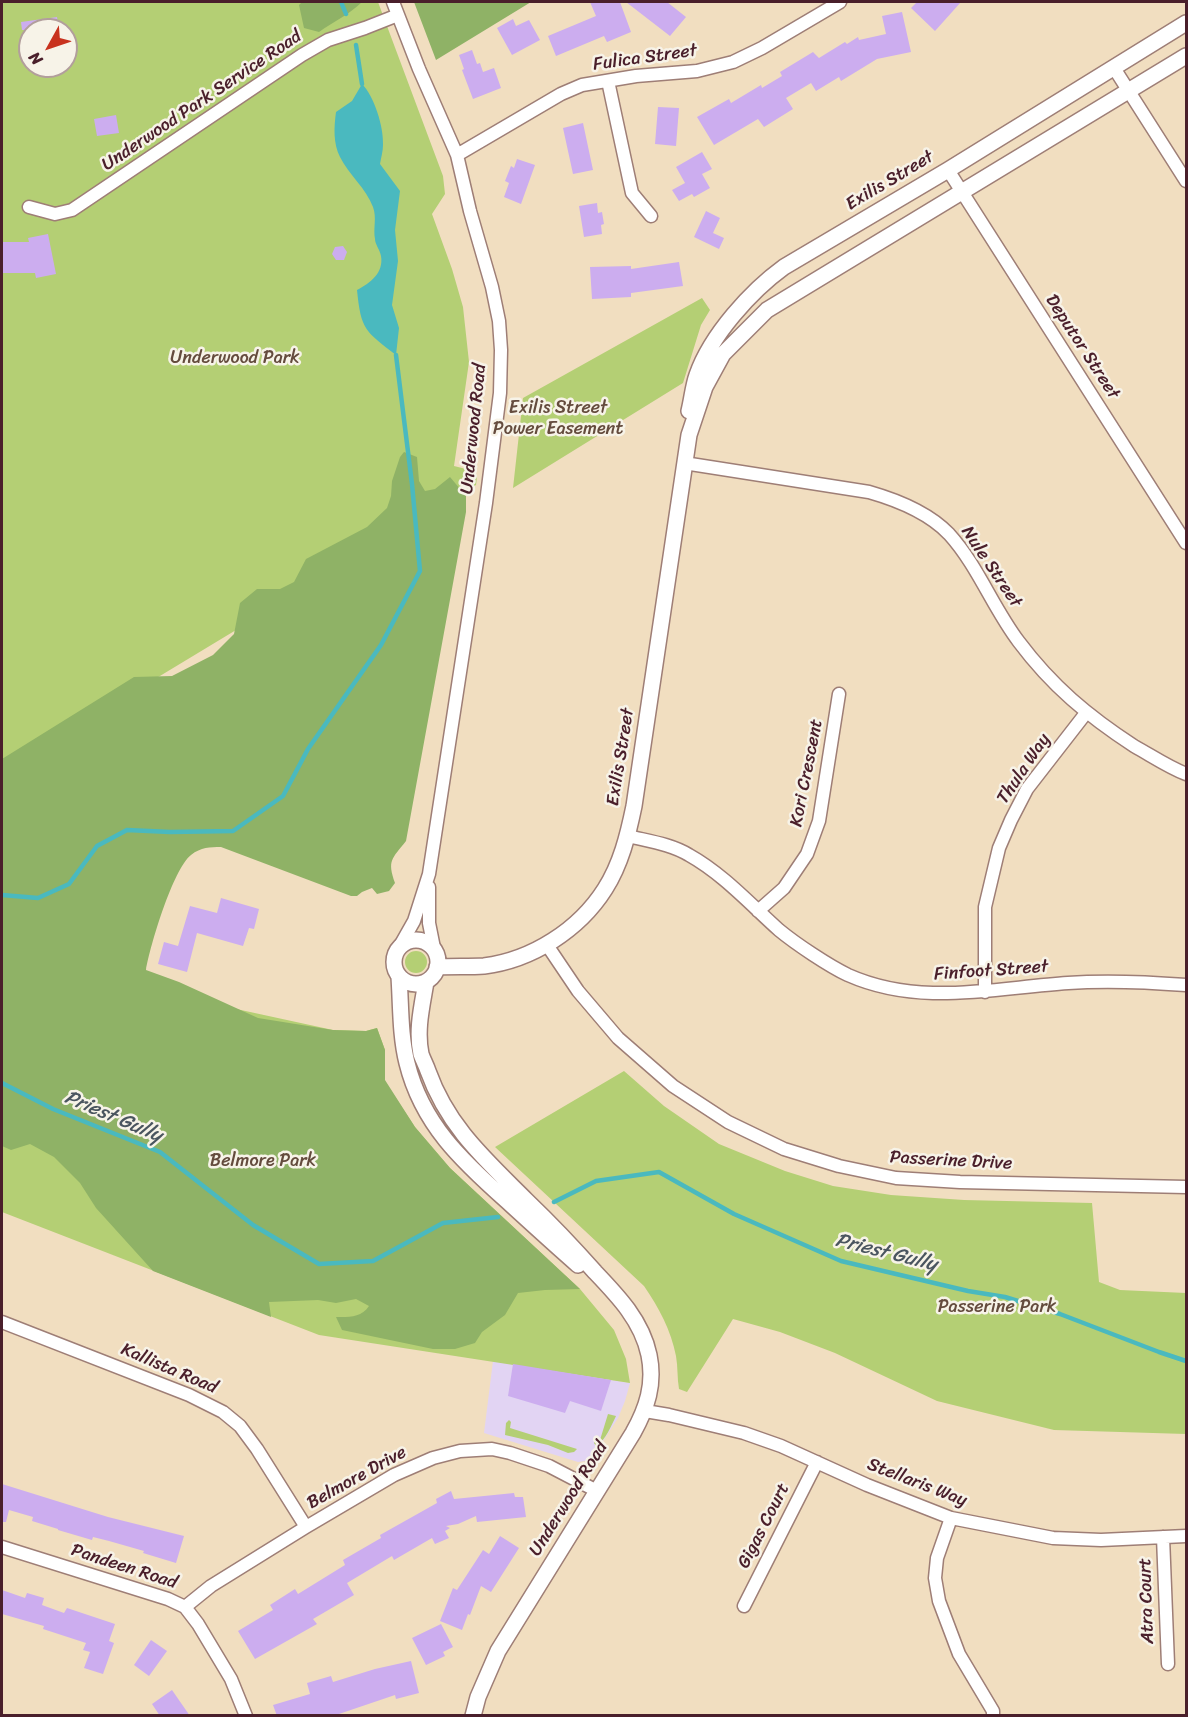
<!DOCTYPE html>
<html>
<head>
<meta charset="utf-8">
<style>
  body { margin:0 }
  #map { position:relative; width:1188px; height:1717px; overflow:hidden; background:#f1dec0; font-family:Sriracha,sans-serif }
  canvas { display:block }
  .frame { position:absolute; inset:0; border:3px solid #4a1f2b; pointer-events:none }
  .north { position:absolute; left:18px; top:18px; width:60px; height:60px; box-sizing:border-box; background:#f7f3e8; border:2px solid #b29e9c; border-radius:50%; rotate:230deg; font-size:16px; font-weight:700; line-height:24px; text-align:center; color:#4a1f2b }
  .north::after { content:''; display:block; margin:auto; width:21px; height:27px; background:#c8321e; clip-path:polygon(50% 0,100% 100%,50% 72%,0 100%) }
</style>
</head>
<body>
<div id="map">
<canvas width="1188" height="1717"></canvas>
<div class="frame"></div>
<div class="north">N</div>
</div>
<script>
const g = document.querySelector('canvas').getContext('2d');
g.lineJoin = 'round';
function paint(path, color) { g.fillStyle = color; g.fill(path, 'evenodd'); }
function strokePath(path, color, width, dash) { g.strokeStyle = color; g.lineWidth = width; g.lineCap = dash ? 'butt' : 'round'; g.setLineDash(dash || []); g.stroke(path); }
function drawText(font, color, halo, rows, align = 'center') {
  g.font = font + ' Sriracha,sans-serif'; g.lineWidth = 5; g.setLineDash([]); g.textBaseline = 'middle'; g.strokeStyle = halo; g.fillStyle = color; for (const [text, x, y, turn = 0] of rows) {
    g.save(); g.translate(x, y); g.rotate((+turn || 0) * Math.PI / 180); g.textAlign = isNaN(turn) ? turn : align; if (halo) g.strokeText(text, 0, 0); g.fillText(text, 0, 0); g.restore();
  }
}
paint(new Path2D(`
  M493 1361 630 1383 625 1401 618 1418 592 1458 586 1461 578 1462 484 1433Z`), '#e2d4f3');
paint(new Path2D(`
  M2 2H378L443 176 445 194 432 214 452 269 463 307 469 362 454 466 474 471 477 477 476 485 6 769 135 987 333 1030 366 1031 377 1028 385 1050 384 1080 415 1127 450 1168 580 1289 614 1330 626 1359 630 1383 319 1335 2 1212ZM30 30H66V66H30Z
  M702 298 710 310 701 325 683 383 513 488 523 398Z
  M405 962a11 11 0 1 1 22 0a11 11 0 1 1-22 0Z
  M624 1071 664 1106 719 1144 785 1171 833 1186 891 1195 964 1200 1092 1203 1099 1282 1120 1290 1186 1293V1434L1054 1430 937 1401 835 1353 780 1332 733 1319 687 1392 679 1389C677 1378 678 1367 676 1356 671 1330 659 1308 644 1286L495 1147Z
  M608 1414 616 1416C611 1426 606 1440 596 1446L594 1443 595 1439 600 1440Z
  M509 1420 511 1422 510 1428 577 1449 574 1452 568 1453 548 1445 505 1435 506 1423Z`), '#b4cf74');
paint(new Path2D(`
  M302 2H362C350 14 333 22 319 32L304 28 299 5Z
  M414 2H531L436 60Z
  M404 452 417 457 419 481 425 491 435 489 450 477 466 496V512L406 841C392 859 387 860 395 883L389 891 377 894 372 888 362 892 357 896H351L221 847C210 847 201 847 191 855 173 869 150 946 146 970L179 982 258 1018 333 1030 366 1031 377 1028 385 1050V1080L415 1127 450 1168 580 1289 545 1290 518 1293 505 1315 482 1332 475 1343 455 1349H433L342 1330 336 1317C349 1317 361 1318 369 1306L356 1299 336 1303 318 1300 269 1302 271 1317 153 1271 96 1208 80 1183 54 1157 30 1144 11 1150 2 1146V759L134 677 172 676 213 655 234 634 240 603 257 589H280L294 582 306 559 367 527 387 508 391 496 392 481 400 457Z`), '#8fb266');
paint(new Path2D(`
  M362 84C374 96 384 127 383 145 383 151 381 158 380 164L400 191 395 230 398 261 392 305 399 328 396 355C365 331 361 330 357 290 370 283 384 273 381 256 380 250 375 244 375 239 373 228 377 218 373 207 366 188 349 175 340 157 333 143 334 127 336 112L352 101Z`), '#4ab9bf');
strokePath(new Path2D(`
  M341 2 346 14
  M356 45 362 84
  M2 895 38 898 69 884 97 846 127 830 170 832 233 831 283 796 308 749 381 645 420 571 412 484 396 355
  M2 1083 53 1109 160 1152 253 1225 319 1264 373 1261 443 1223 498 1217
  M554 1202 596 1181 659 1172 734 1214 841 1261 968 1291 1005 1297 1060 1314 1159 1352 1186 1361`), '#4ab9bf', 4.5);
paint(new Path2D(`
  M590 2H620L631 32 607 42 604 36 556 56 548 36 596 16Z
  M626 2H667L686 17 670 36Z
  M917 2H961L935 31 911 8Z
  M902 12 911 52 877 59 841 81 839 77 816 91 811 83 786 98 793 109 764 127 758 119 714 145 697 117 729 99 731 103 761 85 762 88 782 76 780 72 813 52 819 58 845 42 847 44 858 37 859 40 886 34 882 16Z
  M57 17 59 30H22L21 22Z
  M513 19 516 26 529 20 540 40 512 55 497 28Z
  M472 50 477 64 480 63 483 72 494 68 501 88 473 99 462 70 464 69 459 55Z
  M658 107 679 108 676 146 655 144Z
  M116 115 119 133 97 136 94 119Z
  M583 123 593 170 573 174 563 128Z
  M702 152 712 169 702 174 710 188 694 197 692 194 679 201 672 190 685 183 676 167Z
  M517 159 535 165 521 204 504 197 509 183 505 181 511 166 514 168Z
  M597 203 598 213 602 212 604 224 601 225 602 234 584 237 579 206Z
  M706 211 720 218 713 233 724 238 719 249 694 237Z
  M48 234 56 274 36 278 35 273H2V242H29L28 238Z
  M343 246 347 252 344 260H336L332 254 335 247Z
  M679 262 683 286 631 293V297L592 299 590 267 631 266V269Z
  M221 898 259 909 254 929 249 928 243 946 197 933 187 972 158 964 164 942 178 946 190 906 217 913Z
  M513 1364 611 1380 601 1411 570 1401 565 1413 508 1396Z
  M2 1484 108 1517 184 1536 176 1563 143 1553 144 1551 109 1541 93 1537 92 1540 58 1530V1529L32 1521 33 1517 9 1510 6 1522H2Z
  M451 1491 454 1499 514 1493 515 1497H523L526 1517 477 1522 476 1516 458 1524 446 1526 450 1528 445 1531 449 1538 435 1544 432 1538 394 1560 392 1556 347 1583 354 1595 313 1619 317 1624 255 1659 238 1631 273 1610 270 1605 295 1589 298 1594 345 1565 343 1560 381 1538 380 1535 437 1503 436 1499Z
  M500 1536 519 1548 491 1592 481 1586 470 1615 468 1614 462 1630 440 1621 453 1588 457 1590 483 1550 489 1554Z
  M2 1590 25 1598 27 1593 44 1598 42 1605 64 1613 67 1608 115 1624 109 1641 114 1643 103 1674 84 1668 90 1652 83 1650 86 1643 43 1629 44 1626 2 1614Z
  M441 1624 453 1647 443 1652 445 1656 426 1665 412 1638Z
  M151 1640 167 1651 149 1676 134 1665Z
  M411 1661 419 1693 396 1699 395 1695 333 1716H277L273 1705 310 1694 307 1683 331 1676 333 1682 375 1669Z
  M172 1690 190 1716H160L152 1704Z`), '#ccadef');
const minor = new Path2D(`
  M393 2 419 69 457 155 470 211 492 287 499 321 501 350 500 393 486 503 429 874 414 921 401 944
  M1114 68 1186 181
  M608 81 632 193 651 216
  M457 155 561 94 582 85 636 76 697 71 733 62 762 48 840 2
  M948 170 1186 543
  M29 207 55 214 72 210 302 55 328 40 365 28 398 15
  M684 463 869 492C897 500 928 512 949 534 978 566 993 608 1019 642 1052 686 1088 716 1134 746 1152 756 1168 767 1186 774
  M628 836C648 841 671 844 689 855 723 874 750 904 779 930 796 944 829 966 848 975 920 1007 993 988 1068 983 1108 980 1147 982 1186 985
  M429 887V923L434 948
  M758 911 784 888 807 854 819 821 839 694
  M547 945 578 991 618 1038 673 1086 728 1122 784 1149 839 1166 896 1178 960 1182 1186 1187
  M985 992V907L999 848 1011 820 1027 789 1086 713
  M2 1322 189 1395 223 1412 240 1426 257 1449 306 1527
  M645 1411 669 1415 744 1433 781 1446 867 1485 951 1518 1053 1538 1101 1540 1186 1536
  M951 1518 937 1558 935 1578 939 1601 959 1654 993 1711V1716
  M1163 1537 1168 1664
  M2 1547 168 1599 185 1607 198 1624 231 1679 246 1716
  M744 1606 817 1462
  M185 1607 211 1586 306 1527 394 1475 433 1458 460 1451 492 1449 510 1453 549 1466 597 1491`);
const tertiary = new Path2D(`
  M689 411C692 399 693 386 697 375 711 335 751 291 784 267L948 170 1186 23
  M394 962a22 22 0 1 1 44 0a22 22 0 1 1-44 0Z
  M437 967C453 966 469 967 484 966 532 960 579 930 605 889 621 864 628 835 634 806L689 435 705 387 723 354 767 310 1186 56
  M399 977C401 1006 400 1035 407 1063 422 1124 462 1161 507 1201 530 1222 554 1244 578 1265
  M426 982C422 1006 416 1030 421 1054 423 1060 426 1065 428 1071 448 1127 485 1159 526 1200 550 1223 573 1247 595 1272 618 1296 642 1321 649 1355 655 1384 647 1408 633 1433L498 1651 478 1697 473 1716`);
strokePath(minor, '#9e7e76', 15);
strokePath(tertiary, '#9e7e76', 18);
strokePath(minor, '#fff', 12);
strokePath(tertiary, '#fff', 15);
drawText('18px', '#4a1f2b', '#f7f3e8', [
  ["Fulica Street",645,58,-8],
  ["Underwood Park Service Road",202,101,-34],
  ["Exilis Street",890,181,-31],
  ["Deputor Street",1082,347,57],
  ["Underwood Road",474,429,-84],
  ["Nule Street",991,567,56],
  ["Exilis Street",621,757,-81],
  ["Thula Way",1024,769,-56],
  ["Kori Crescent",807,773,-79],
  ["Finfoot Street",991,971,-4],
  ["Passerine Drive",951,1161,3],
  ["Kallista Road",169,1369,23],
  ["Belmore Drive",357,1478,-29],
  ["Stellaris Way",917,1483,21],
  ["Underwood Road",569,1499,-58],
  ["Gigas Court",764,1526,-63],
  ["Pandeen Road",124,1567,18],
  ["Atra Court",1147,1601,-92]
]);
drawText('18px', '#644b3d', '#f7f3e8', [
  ["Underwood Park",235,358],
  ["Exilis Street",558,408],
  ["Power Easement",558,429],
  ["Belmore Park",263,1161],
  ["Passerine Park",997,1307]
]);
drawText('italic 20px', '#4a555f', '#f7f3e8', [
  ["Priest Gully",113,1117,23],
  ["Priest Gully",886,1253,14]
]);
</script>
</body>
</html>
